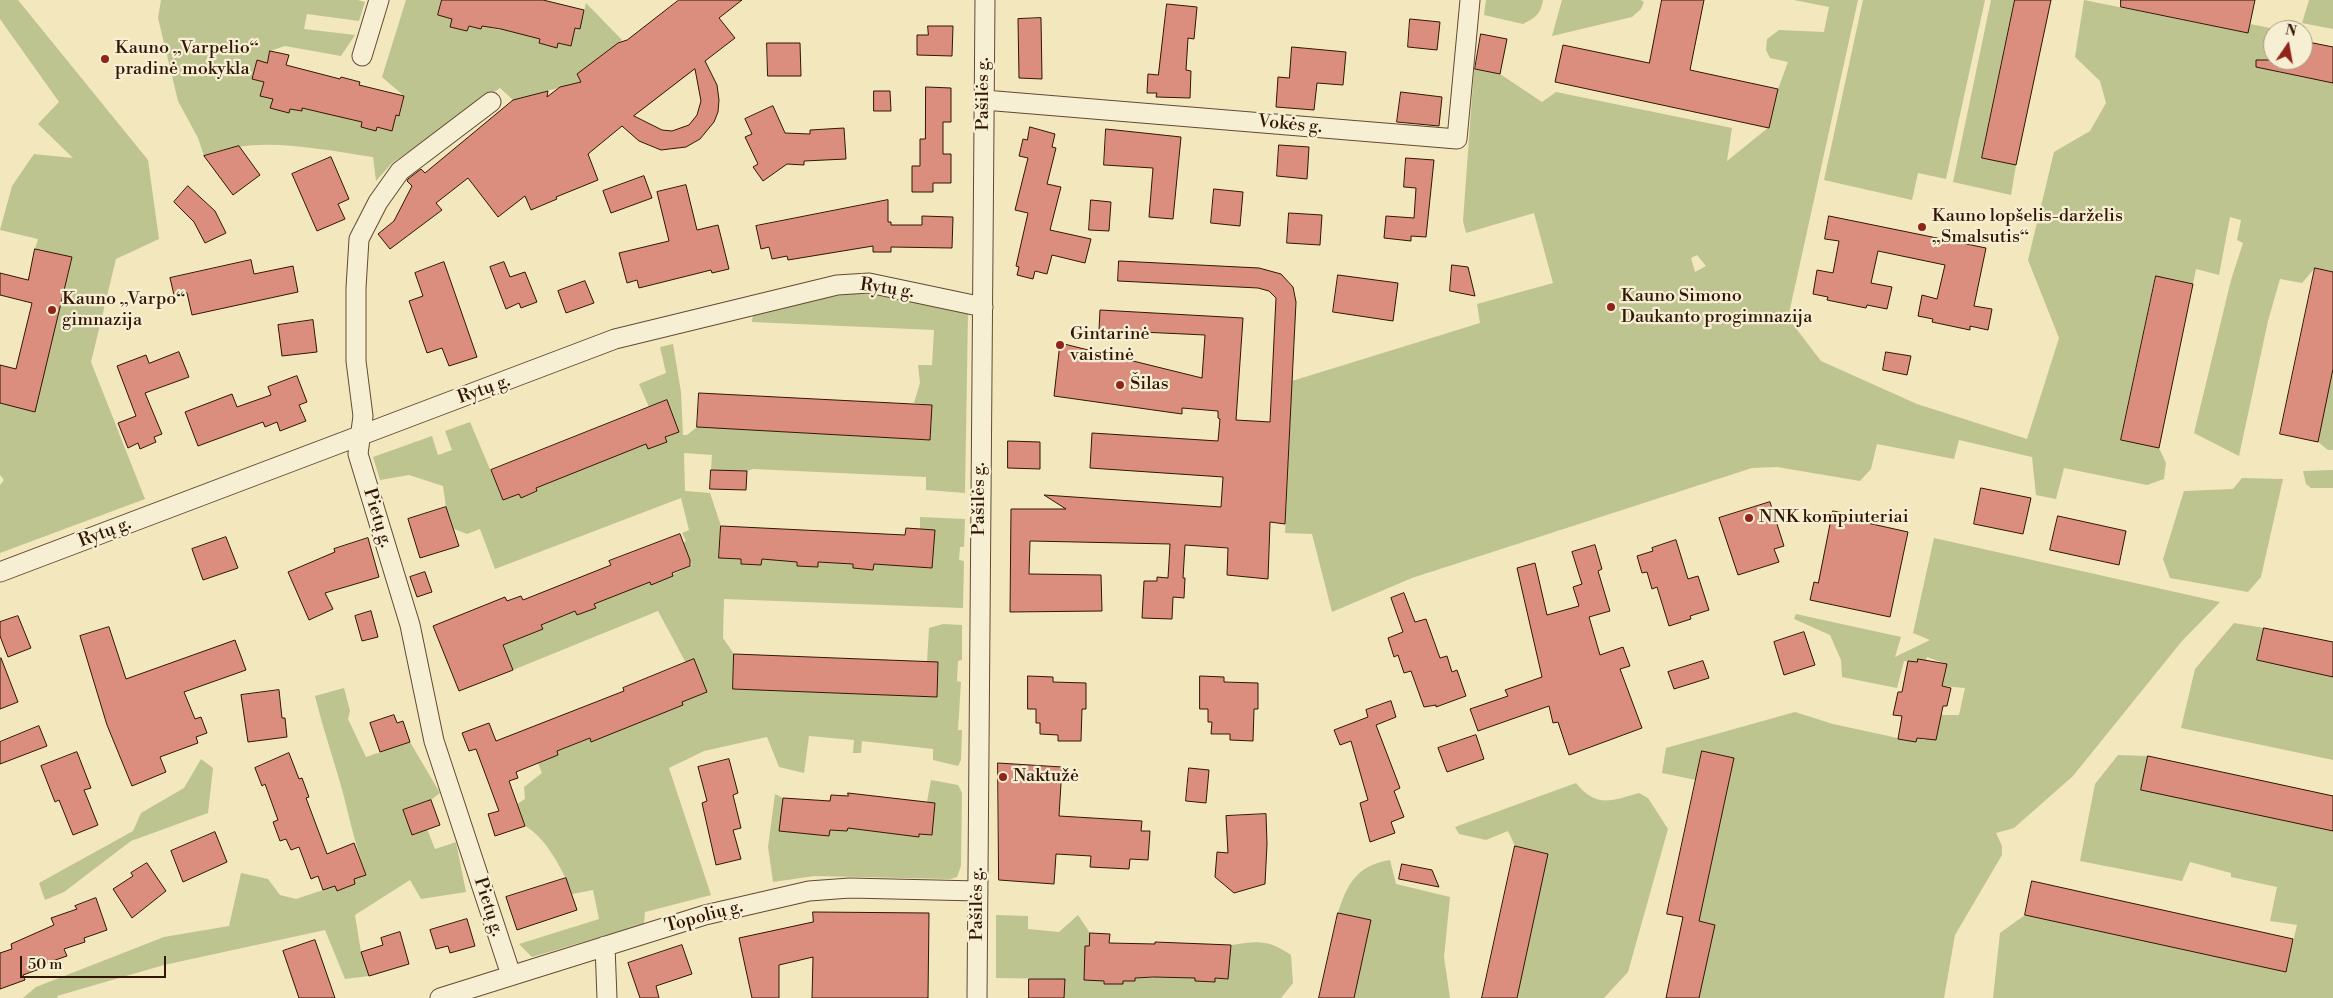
<!DOCTYPE html>
<html>
<head>
<meta charset="utf-8">
<style>
  body { margin:0 }
  #map { position:relative; width:2333px; height:998px; overflow:hidden; background:#f3e7bd; font-family:"Libre Bodoni",serif }
  canvas { display:block }
  .north { position:absolute; left:2263px; top:20px; width:50px; height:50px; box-sizing:border-box; background:#f7efd4; border:1px solid #a89881; border-radius:50%; rotate:12deg; font-size:14px; font-weight:700; line-height:20px; text-align:center; color:#311604 }
  .north::after { content:''; display:block; margin:auto; width:18px; height:22px; background:#8f2418; clip-path:polygon(50% 0,100% 100%,50% 72%,0 100%) }
  .scale { position:absolute; left:20px; top:956px; width:146px; height:22px; box-sizing:border-box; border:2px solid #311604; border-top:0; padding-left:6px; font-size:15px; line-height:18px; white-space:nowrap; color:#311604; -webkit-text-stroke:4px #f7efd4; paint-order:stroke }
</style>
</head>
<body>
<div id="map">
<canvas width="2333" height="998"></canvas>
<div class="north">N</div>
<div class="scale">50 m</div>
</div>
<script>
const g = document.querySelector('canvas').getContext('2d');
g.lineJoin = 'round';
function paint(path, color) { g.fillStyle = color; g.fill(path, 'evenodd'); }
function strokePath(path, color, width, dash) { g.strokeStyle = color; g.lineWidth = width; g.lineCap = dash ? 'butt' : 'round'; g.setLineDash(dash || []); g.stroke(path); }
function drawText(font, color, halo, rows, align = 'center') {
  g.font = font + ' "Libre Bodoni",serif'; g.lineWidth = 4.5; g.setLineDash([]); g.textBaseline = 'middle'; g.strokeStyle = halo; g.fillStyle = color; for (const [text, x, y, turn = 0] of rows) {
    g.save(); g.translate(x, y); g.rotate((+turn || 0) * Math.PI / 180); g.textAlign = isNaN(turn) ? turn : align; if (halo) g.strokeText(text, 0, 0); g.fillText(text, 0, 0); g.restore();
  }
}
paint(new Path2D(`
  M0 0H18L148 160 159 239 116 259 91 362 145 499 0 553V485L4 480 0 475V403L35 411 72 258 35 249 38 239 0 230 12 186 34 154 73 158 38 124 59 102 0 19Z
  M161 0H358L365 2 359 21 307 14 304 29 355 35 341 56 285 46 270 51 267 63 257 60 252 79 264 82 260 96 273 99 271 108 289 113 290 109 301 111 302 108 323 113 324 109 362 122 361 127 376 131 377 127 392 130 396 115H400L404 96 382 77 406 0H442L438 15 452 19 450 27 467 31 469 26 481 29 482 26 500 30 502 26 540 39 539 43 557 48 558 43 571 46 575 28H580L586 3 622 40 577 74 581 82 513 100 500 88 392 163 376 181 373 157C333 151 277 140 238 147 226 149 215 153 204 156L198 138 178 101 158 18Z
  M1486 0H1543C1541 14 1535 18 1523 24L1484 15Z
  M1562 0H1641L1644 2 1641 9 1632 17 1552 36Z
  M1794 0H1858L1788 318 1821 361 1917 404 2027 439 2059 338 2028 260 2054 152 2090 131 2106 103 2100 81 2075 57 2084 0 2247 33 2250 24 2280 30H2273V60H2277L2275 71 2333 83V272L2315 268 2302 283 2280 279 2268 321 2239 456 2194 433 2231 280 2243 243 2237 240 2241 220 2230 217 2219 275 2196 269 2193 284 2155 277 2121 439 2159 448 2166 463 2164 479 2147 485 2064 468 2056 499 2036 495 2032 457 1959 440 1954 459 1877 444 1871 469 1860 481 1777 467 1752 468 1412 578 1332 612 1312 534 1285 533 1292 381 1480 323 1477 304 1553 283 1534 213 1466 233 1463 221 1474 69 1500 74 1542 102 1556 92 1732 128 1727 161 1769 127 1778 89 1788 62 1770 58 1766 50 1767 39 1779 30 1824 32 1829 7ZM1697 255 1706 266 1695 272 1691 258Z
  M1863 0H1985L1946 179 1918 173 1912 200 1824 180Z
  M1991 0H2015L1982 157 2016 165 2011 195 1953 182Z
  M2309 0H2333V29L2302 23Z
  M851 293 891 296 968 313 965 493 926 490V477L753 469 747 471 711 470 712 455 684 453 685 491 710 493 721 526 719 558 741 559V564L761 565 762 559 797 562V566L817 567 818 562 853 564V568L873 570 874 564 932 568 935 530 920 529V517L965 519 964 547H960L959 560 964 561 963 608 724 599 723 638 734 654 733 689 937 697 938 663 927 662 929 628 943 624 962 625V660L958 661 957 681 961 682 958 730H962L961 760 958 766 933 760V749L862 741 861 753H853L854 740 809 736 804 773 779 767 767 737 704 751 669 768 711 895 645 912 644 924 532 957 519 944 599 919 593 890 572 894C565 873 545 836 525 826L517 804 525 799 524 787 542 773 538 763 558 755 557 751 590 738 591 741 682 702 686 663 658 611 513 670 502 641 526 636 543 629 541 625 575 611 577 615 595 608 594 604 649 580 651 585 692 565 683 543 686 541 682 533 689 530 681 498 495 569 480 529 467 534 454 529 446 507 443 486 409 475 380 480 373 457 432 436 438 455 452 450 445 431 470 422 503 500 519 494 521 498 537 492 536 488 646 444 648 449 666 442 665 437 676 433 667 400 649 407 639 384 666 373 660 347 673 344 681 392 683 435H687L697 427 930 440 932 405 914 403 920 383 918 365H932L934 330 752 322 753 312Z
  M2333 369V450H2328L2318 442Z
  M2333 470V488H2311L2306 484 2303 471Z
  M2242 478 2283 479 2261 577 2248 592 2170 578 2163 559 2184 491 2233 489Z
  M1934 538 2220 602 2182 641 2073 776 2014 828 1996 833 2002 846V855L1955 935 1944 998H1699L1715 925 1699 921 1734 758 1702 751 1696 780 1662 773 1666 748 1795 712 1833 724 1916 742 1917 738 1925 740 1941 715H1959L1965 688 1942 686 1946 664 1927 657 1926 661 1918 659 1917 662 1904 661 1897 688 1842 677 1841 660 1830 635 1794 619 1796 614 1901 637 1895 657 1930 640 1913 633Z
  M2234 623 2264 628 2257 660 2333 677V760L2181 728 2195 669Z
  M344 688 350 711 348 719 366 757 410 742 440 793 431 800 403 810 412 834 427 829 435 849 456 842 466 892 421 899 410 880 355 915 361 952 369 976 345 979 325 930 164 965 57 996 58 998H23L36 987 164 937 229 926 241 873 268 879 280 895 296 899 335 886 338 891 355 884 354 879 366 875C356 848 350 820 343 793 334 760 323 729 315 696Z
  M2118 755 2148 756 2333 831V998H1993L2000 933 2025 915 2286 972 2297 925 2270 921 2277 887 2231 877V873L2190 862 2182 881 2080 861 2095 784Z
  M201 759 213 768 208 813 131 841 64 892 45 900 39 883 133 831 141 813 184 788Z
  M931 780 958 785 962 793 961 866 957 877 950 879 814 876 773 882 768 847 775 794 783 798 780 831 829 836 830 830 847 831 848 828 919 837V834L932 835 935 803 927 802Z
  M1576 783C1596 808 1611 801 1639 793L1648 798 1668 829 1628 972 1604 998H1517L1548 854 1515 846 1508 831 1486 840 1459 834 1455 827Z
  M1390 860 1396 884 1450 897 1444 957 1450 998H1354L1371 920 1338 913C1347 883 1358 865 1390 860Z
  M996 915 1028 916V929L1059 932 1078 915 1090 933 1089 946H1085L1104 984H1123V981H1135V978H1154V977L1195 978V981L1215 982V978L1227 979 1231 945C1258 941 1268 939 1291 955L1293 983 1281 998H1064L1060 979 996 978Z`), '#bec48f');
const building = new Path2D(`
  M442 0H543L584 10 580 29 575 28 571 46 558 43 557 48 539 43 540 39 501 29 482 26 481 29 469 26 467 31 450 27 452 19 438 15Z
  M679 0H742L719 18 735 38 705 61 717 85 719 100 718 112 714 122 700 139 686 147 661 150 639 141 622 126 588 154 598 180 556 197 557 199 531 210 525 196 498 217 468 178 436 203 442 210 390 249 378 234 394 221 412 186 407 181 408 179 421 169 425 173 513 100 548 91 547 97 560 87 581 82 577 74 618 43 627 40ZM695 69 701 101 697 115 689 125 672 131 662 130 634 116Z
  M1662 0H1704L1690 70 1778 89 1769 128 1555 82 1563 45 1649 63Z
  M2015 0H2051L2016 165 1982 158Z
  M2121 0H2255L2248 33 2121 7Z
  M1167 4 1197 7 1194 39 1188 38 1186 70 1191 71 1190 98 1156 97 1157 93H1147L1148 74 1158 75Z
  M1041 18 1042 79 1019 78 1018 19Z
  M1410 19 1440 22 1437 50 1408 47Z
  M928 26H953L952 56 917 55V35H928Z
  M1481 34 1507 39 1500 74 1475 69Z
  M2303 41 2333 47V83L2256 67V60H2303Z
  M767 43H800L801 76H768Z
  M1292 47 1346 52 1343 85 1317 83 1314 110 1276 107 1278 77 1289 78Z
  M270 51 289 55 286 65 340 79 341 77 360 82 359 85 404 96 399 116 396 115 392 131 377 127 376 131 361 127 362 122 302 108V111L290 109 289 113 270 108 273 99 260 96 264 82 252 79 257 60 267 63Z
  M926 87 951 88V122H943V154H951V183H933V192H912V166H920V139H925Z
  M874 91H890L891 111H874Z
  M1401 92 1442 97 1439 126 1397 122Z
  M773 106 785 133 810 134V130L844 128 846 159 804 161V165L787 164 763 181 753 167 758 164 745 137 752 134 745 119Z
  M1030 127 1055 134 1052 147 1056 148 1047 184 1061 187 1050 230 1091 239 1085 263 1052 255 1047 274 1035 271 1033 279 1017 275 1019 267 1016 266 1028 213 1015 210 1028 158 1019 156 1023 139 1027 140Z
  M1106 129 1181 137 1173 219 1149 217 1153 168 1104 165Z
  M1279 145 1309 147 1307 179 1277 176Z
  M239 146 260 175 233 195 204 156Z
  M331 157 349 199 338 204 345 219 317 231 292 174Z
  M1406 158 1434 160 1426 237 1411 236V241L1384 238 1386 216 1414 218 1416 188 1404 187Z
  M644 176 652 198 611 213 603 191Z
  M686 185 697 230 718 225 729 269 712 273 711 270 639 288 637 280 627 283 619 253 669 241 657 192Z
  M188 186 215 211 226 233 205 243 194 222 174 202Z
  M1214 189 1243 192 1240 226 1211 223Z
  M888 200V222H891V225H922V216L953 217 952 248 891 247V252H873V246L788 260 787 256 772 259 769 247 761 249 756 226Z
  M1091 200 1111 202 1109 231 1089 230Z
  M1289 213 1322 215 1320 245 1287 243Z
  M1829 216 1986 248 1974 306 1992 309 1988 330 1970 326V330L1932 322 1933 319 1918 316 1922 295 1937 299 1945 265 1878 251 1871 283 1892 287 1887 309 1867 305 1866 308 1827 300 1828 297 1813 294 1817 270 1833 273 1839 241 1825 239Z
  M35 249 72 257 35 412 0 403V365L16 369 32 303 0 295V273L28 280Z
  M251 260 254 274 293 266 298 292 192 315 187 293 174 295 170 278Z
  M1119 261 1259 268 1281 274 1293 287 1296 302 1285 524 1270 522 1268 579 1227 575 1228 548 1185 545 1183 578H1185L1184 598 1173 597 1172 619 1142 618 1144 581H1157V577L1168 578 1170 544 1030 541 1029 574 1101 575 1102 611 1010 612 1011 509H1066L1044 495 1221 507 1223 477 1090 468 1092 433 1218 441 1220 419 1218 418V411L1182 408V414L1054 396 1060 343 1202 378 1205 335 1099 330 1100 310 1243 318 1236 420 1270 422 1276 298 1269 291 1258 288 1118 281Z
  M444 262 477 357 449 366 442 348 427 353 409 301 423 296 415 273Z
  M504 262 510 277 525 272 537 302 521 308 519 303 506 309 490 267Z
  M1452 265 1468 267 1475 296 1450 291Z
  M2315 268 2333 272V369L2318 442 2280 434Z
  M1338 275 1398 283 1393 321 1333 312Z
  M2156 276 2193 284 2159 448 2121 440Z
  M585 281 594 303 566 313 558 291Z
  M313 320 317 352 282 356 278 325Z
  M179 352 189 377 145 393 162 434 154 437 156 442 140 449 138 443 128 448 118 423 136 416 117 366 146 355 149 363Z
  M1886 352 1911 356 1907 375 1883 370Z
  M297 376 307 402 299 405 306 421 280 431 277 422 265 427 263 422 198 446 185 412 232 394 237 407 271 395 268 387Z
  M699 393 932 405 930 440 697 427Z
  M667 400 679 432 665 437 667 442 648 449 646 444 536 488 537 491 521 498 519 494 503 500 491 470Z
  M1008 441 1040 442V469L1008 468Z
  M711 470 747 471 746 490 710 489Z
  M1981 488 2031 498 2023 534 1974 524Z
  M1770 502 1784 546 1774 549 1779 562 1738 575 1719 518Z
  M446 507 459 546 420 558 408 519Z
  M1833 511 1855 515 1854 520 1908 532 1890 617 1810 600 1814 582 1818 583Z
  M2058 516 2126 531 2119 565 2050 550Z
  M721 526 905 535 906 528 935 530 932 568 874 564 873 570 853 568V564L818 562V567L797 566V562L762 559 761 565 741 564V559L719 558Z
  M680 534 690 560V566L672 573 673 576 651 585 650 582 594 604 596 608 577 615 575 611 541 625 543 629 503 645 513 670 459 691 433 626 505 597 507 601 521 596 523 600 611 565 609 561Z
  M226 537 238 568 203 580 192 549Z
  M368 538 379 577 325 593 333 609 309 620 288 572 335 552 334 549Z
  M1676 540 1688 579 1698 576 1709 610 1690 616 1691 619 1669 626 1657 587 1652 589 1647 572 1642 573 1637 556 1653 551 1652 548Z
  M1595 545 1602 569 1598 571 1610 611 1589 617 1600 655 1623 647 1630 666 1620 669 1642 728 1569 755 1558 722 1553 723 1549 706 1478 731 1470 709 1508 696 1505 690 1542 677 1517 568 1535 563 1547 615 1579 606 1573 587 1582 584 1572 552Z
  M425 572 432 592 417 597 410 577Z
  M1404 593 1415 622 1426 619 1440 658 1447 656 1452 672 1457 670 1466 696 1436 707V705L1424 707 1411 671 1404 673 1398 655 1394 657 1388 638 1403 632 1391 598Z
  M371 611 378 637 362 641 355 616Z
  M18 616 31 648 8 657 0 636V622Z
  M109 627 126 679 235 640 246 670 184 692 195 719 201 717 207 733 196 737 198 743 160 757 166 772 132 786 107 725 80 636Z
  M2264 628 2333 642V677L2257 660Z
  M1804 632 1815 665 1784 675 1774 642Z
  M734 654 938 662 937 697 733 689Z
  M1 658 18 702 0 709V659Z
  M694 659 707 692 682 702 683 705 591 742 590 738 557 751 558 755 516 772 518 778 509 781 525 826 495 836 488 814 499 811 476 749 469 751 462 733 489 723 496 741 624 691 623 688Z
  M1918 659 1947 664 1942 686 1951 688 1947 706H1943L1936 740 1917 738 1916 742 1898 739 1902 716 1893 715 1898 692H1902L1908 661 1917 662Z
  M1703 661 1709 678 1674 689 1668 672Z
  M1028 676 1053 677V682L1086 683V709H1082L1081 741H1058V735L1040 734V723H1036V709H1028Z
  M1200 676 1224 677V682L1258 683V709H1254L1253 741 1230 740V734H1211L1212 722H1208V709H1200Z
  M279 690 282 718H285L287 737 248 742 241 695Z
  M1391 701 1396 717 1376 725 1400 788 1394 791 1404 817 1391 822 1395 833 1370 842 1360 803 1368 800 1351 741 1340 745 1334 730 1368 717 1366 710Z
  M394 715 397 723 403 721 410 742 380 752 370 723Z
  M39 726 47 746 0 764V742Z
  M1476 735 1484 759 1447 772 1438 748Z
  M1702 751 1734 758 1699 921 1715 925 1699 998H1666L1683 917 1667 914Z
  M77 752 91 788 84 790 98 825 73 835 59 800 55 802 41 766Z
  M289 753 299 779 302 778 309 797 306 798 327 854 354 843 366 875 354 879 355 884 337 891 335 886 323 890 318 876 311 879 299 847 291 850 286 839 280 841 273 822 278 820 265 784 262 786 255 768Z
  M2148 756 2333 796V831L2141 790Z
  M729 759 738 793 733 795 741 828 733 830 741 859 716 865 702 803 707 801 698 767Z
  M998 763 1062 767 1059 816 1142 821 1141 831H1150L1148 860 1130 859 1129 869 1090 867 1091 856 1056 854 1054 884 999 880Z
  M1189 768 1209 770 1206 803 1186 801Z
  M848 793 935 803 932 835 919 834V837L848 828 847 831 830 830 829 836 779 831 783 798 830 801 831 795 848 796Z
  M431 800 440 825 412 835 403 810Z
  M1266 814 1267 844 1265 884 1234 893 1215 877 1217 852 1228 853 1226 816Z
  M215 832 227 862 183 882 171 851Z
  M1515 846 1548 854 1517 998H1482Z
  M147 863 166 891 132 918 113 889 133 876 131 873Z
  M1402 864 1432 870 1439 887 1399 879Z
  M566 878 577 910 517 930 506 897Z
  M2032 881 2293 939 2286 972 2025 915Z
  M96 898 107 930 84 938 85 942 64 949 67 956 44 964 45 967 23 975 25 980 0 989V953L12 949 11 944 54 925 51 918 77 909 75 906Z
  M813 912 929 913 928 998H812L813 957 779 965V998H752L739 938 813 922Z
  M1338 913 1371 920 1354 998H1319Z
  M467 919 475 946 450 953 448 946 436 949 430 930Z
  M400 932 409 964 369 976 361 952 383 945 381 938Z
  M1090 933 1110 934 1109 943 1155 944V942L1231 945 1228 979 1215 978V982L1195 981V978L1154 977 1135 978V981H1123V984H1104V981L1084 980 1085 946H1089Z
  M315 940 335 998H299L283 951Z
  M682 945 692 974 656 986 659 998H640L628 963Z
  M1029 979H1065L1064 998H1029Z`);
paint(building, '#db8d7e');
strokePath(building, '#311604', 1);
const minor = new Path2D(`
  M362 56 379 0
  M984 100 1457 139 1470 0
  M491 102 400 171 378 202 359 239 356 288V361L363 416 358 454 410 625 434 741 511 975
  M0 572 615 339 837 285 869 283 983 307
  M605 946 607 998
  M440 998 705 915 809 891 850 888 978 891
  M977 998 985 0`);
strokePath(minor, '#624a32', 21);
strokePath(minor, '#f7efd4', 19);
for (const [x, y, r, color] of [
  [105,59,5,"#8f2418"],
  [1922,227,5,"#8f2418"],
  [1611,307,5,"#8f2418"],
  [52,310,5,"#8f2418"],
  [1060,345,5,"#8f2418"],
  [1120,385,5,"#8f2418"],
  [1749,518,5,"#8f2418"],
  [1003,777,5,"#8f2418"]
]) { const dot = new Path2D(); dot.arc(x, y, r, 0, 2 * Math.PI); g.fillStyle = color; g.fill(dot); strokePath(dot, '#f7efd4', 2); }
drawText('18px', '#311604', '#f7efd4', [
  ["Kauno „Varpelio“",115,49],
  ["pradinė mokykla",115,70],
  ["Kauno lopšelis-darželis",1932,217],
  ["„Smalsutis“",1932,238],
  ["Kauno Simono",1621,297],
  ["Daukanto progimnazija",1621,318],
  ["Kauno „Varpo“",62,300],
  ["gimnazija",62,321],
  ["Gintarinė",1070,335],
  ["vaistinė",1070,356],
  ["Šilas",1130,385],
  ["NNK kompiuteriai",1759,518],
  ["Naktužė",1013,777]
], 'left');
drawText('18px', '#311604', '#f7efd4', [
  ["Pašilės g.",984,94,-90],
  ["Vokės g.",1290,125,5],
  ["Rytų g.",887,289,8],
  ["Rytų g.",484,390,-20],
  ["Pašilės g.",980,499,-90],
  ["Pietų g.",377,518,73],
  ["Rytų g.",105,533,-21],
  ["Pašilės g.",978,904,-90],
  ["Pietų g.",488,907,72],
  ["Topolių g.",704,917,-15]
]);
</script>
</body>
</html>
